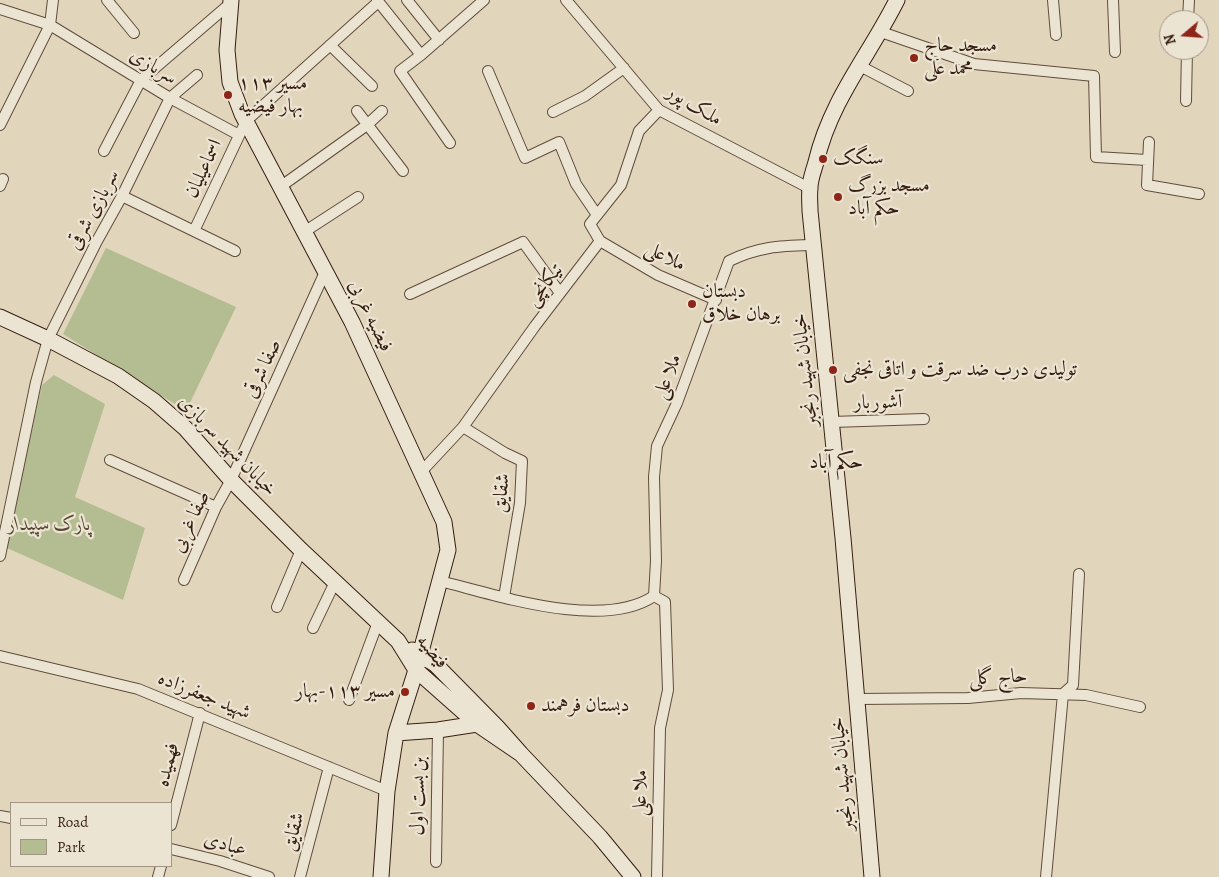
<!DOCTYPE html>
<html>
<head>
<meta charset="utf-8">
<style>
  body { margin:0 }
  #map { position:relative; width:1219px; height:877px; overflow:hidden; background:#e1d5bc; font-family:Alegreya,serif }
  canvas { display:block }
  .legend { position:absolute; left:10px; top:802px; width:162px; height:65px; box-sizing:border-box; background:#ece4d3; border:1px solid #a39585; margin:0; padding:6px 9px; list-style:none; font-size:15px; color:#361e10 }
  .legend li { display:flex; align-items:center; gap:10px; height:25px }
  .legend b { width:25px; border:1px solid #a39585 }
  .north { position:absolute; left:1159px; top:10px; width:50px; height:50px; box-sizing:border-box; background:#ece4d3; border:1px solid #a39585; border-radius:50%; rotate:252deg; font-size:14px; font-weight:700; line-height:20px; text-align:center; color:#361e10 }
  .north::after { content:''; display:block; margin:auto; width:18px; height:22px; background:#8f2418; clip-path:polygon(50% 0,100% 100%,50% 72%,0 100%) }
</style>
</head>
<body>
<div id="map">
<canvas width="1219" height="877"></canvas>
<ul class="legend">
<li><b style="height:6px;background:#ece4d3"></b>Road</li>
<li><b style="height:14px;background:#b3bd91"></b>Park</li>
</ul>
<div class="north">N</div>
</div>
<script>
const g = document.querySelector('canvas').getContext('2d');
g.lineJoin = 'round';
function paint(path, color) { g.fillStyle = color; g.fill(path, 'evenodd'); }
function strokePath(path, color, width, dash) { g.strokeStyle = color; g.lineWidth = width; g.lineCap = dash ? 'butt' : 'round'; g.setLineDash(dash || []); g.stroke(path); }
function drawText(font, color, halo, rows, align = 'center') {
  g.font = font + ' Alegreya,Amiri,serif'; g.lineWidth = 4.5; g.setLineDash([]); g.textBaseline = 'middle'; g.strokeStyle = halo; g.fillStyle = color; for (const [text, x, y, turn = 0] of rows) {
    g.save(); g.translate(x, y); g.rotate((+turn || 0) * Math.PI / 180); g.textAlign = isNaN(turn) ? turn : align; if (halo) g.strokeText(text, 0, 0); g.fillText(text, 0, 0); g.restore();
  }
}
paint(new Path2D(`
  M106 248 236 307 186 411 63 334Z
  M54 375 105 404 75 497 145 528 123 600 5 547 42 385Z`), '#b3bd91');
const street = new Path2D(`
  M107 0 134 33
  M377 0 421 55
  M407 0 439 40
  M566 0 659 110 809 188
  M1053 0 1056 35
  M1113 0 1115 52
  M0 9 50 25 170 98 239 135
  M1188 20 1189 0
  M881 32 974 64 1094 76 1096 157 1147 160
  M330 45 372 86
  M858 65 908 91
  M488 71 525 158 559 142 576 184 597 215
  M1186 101 1187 50
  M659 110 639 131 621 185 590 224 600 241 658 275 716 300
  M357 111 403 171
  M553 112 585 96 624 68
  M0 125 50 25 53 0
  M1149 142 1147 185 1199 194
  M450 143 400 71 421 55 484 0
  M104 151 141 80 232 2
  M0 186 3 179
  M280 187 367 125 382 111
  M122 196 235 251
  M194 231 246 121 378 2
  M304 232 358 197
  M410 294 523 242 560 293
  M832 422 924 419
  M463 427 505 453 522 461 520 503 504 597
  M110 460 216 507
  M421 472 463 427 535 326 600 241
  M0 556 36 382 48 339 97 241 122 196 170 98 197 75
  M184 580 216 507 231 480 325 272
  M440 581C497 595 602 631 654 596L656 561 654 477 657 446 677 403 729 261C760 246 781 246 814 245
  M654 596 665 602 668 690 660 728 657 877
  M277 607 301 550
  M313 628 335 582
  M0 656 138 689 387 791
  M857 699 968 698 1021 693 1086 695 1140 707
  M349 700 378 622
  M0 816 11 818
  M171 825 200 713
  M171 849 220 861 269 877
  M436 862 438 730
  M158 877 161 866
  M300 877 329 767
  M1046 877 1063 694 1073 685 1079 574`);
const secondary = new Path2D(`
  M231 0 227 50 230 82 242 114 352 322 444 522 448 550 416 670 396 733 387 791 381 877
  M0 317 48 339 118 376 154 401 185 428 231 480 301 550 398 641 416 670 477 724 521 754
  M412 650 435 664 497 727 521 754 600 837 633 877
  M396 733 438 730 477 724
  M872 877 843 538 810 211C810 204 809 196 810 188 810 179 814 170 816 162 831 99 869 56 897 0`);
strokePath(street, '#614c3b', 12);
strokePath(secondary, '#361e10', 17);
strokePath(street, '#ece4d3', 10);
strokePath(secondary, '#ece4d3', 15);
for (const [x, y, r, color] of [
  [914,58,5,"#8f2418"],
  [228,95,5,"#8f2418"],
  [823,159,5,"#8f2418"],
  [838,197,5,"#8f2418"],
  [692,304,5,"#8f2418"],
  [833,370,5,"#8f2418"],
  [405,692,5,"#8f2418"],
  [531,706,5,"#8f2418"]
]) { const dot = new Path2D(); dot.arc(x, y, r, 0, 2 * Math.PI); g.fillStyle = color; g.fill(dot); strokePath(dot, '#ece4d3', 2); }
drawText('20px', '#361e10', '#ece4d3', [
  ["مسجد حاج",924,46],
  ["محمد علی",924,69],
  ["مسیر ۱۱۳",238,84],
  ["بهار فیضیه",238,107],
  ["سنگک",833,159],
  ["مسجد بزرگ",848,186],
  ["حکم آباد",848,209],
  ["دبستان",702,292],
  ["برهان خلاق",702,315],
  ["تولیدی درب ضد سرقت و اتاقی نجفی",843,370],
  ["مسیر ۱۱۳-بهار",395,692,"right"],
  ["دبستان فرهمند",541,706]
], 'left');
drawText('20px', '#361e10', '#ece4d3', [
  ["سربازی",153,67,31],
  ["ملک پور",694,106,31],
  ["اسماعیلیان",204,169,-65],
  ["سربازی شرقی",94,210,-62],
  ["ملاعلی",665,257,27],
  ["تیکانچی",545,285,-53],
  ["فیضیه غربی",370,316,64],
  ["صفا شرقی",263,369,-65],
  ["خیابان شهید رنجبر",806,370,-96],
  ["ملا علی",668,377,-69],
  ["آشوربار",878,403,-1],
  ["خیابان شهید سربازی",227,446,46],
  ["شقایق",502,493,-84],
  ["صفا غربی",191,522,-65],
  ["فیضیه",432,652,50],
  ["حاج گلی",998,678,-3],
  ["شهید جعفرزاده",204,696,22],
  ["فهمیده",168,765,-76],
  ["خیابان شهید رنجبر",843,774,-95],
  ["ملا علی",641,793,-89],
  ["بن بست اول",419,796,-89],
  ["شقایق",294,832,-75],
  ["عبادی",225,845,16]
]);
drawText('italic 20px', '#554630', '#ece4d3', [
  ["پارک سپیدار",49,525]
]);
drawText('21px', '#361e10', '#ece4d3', [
  ["حکم آباد",836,463]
]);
</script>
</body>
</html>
